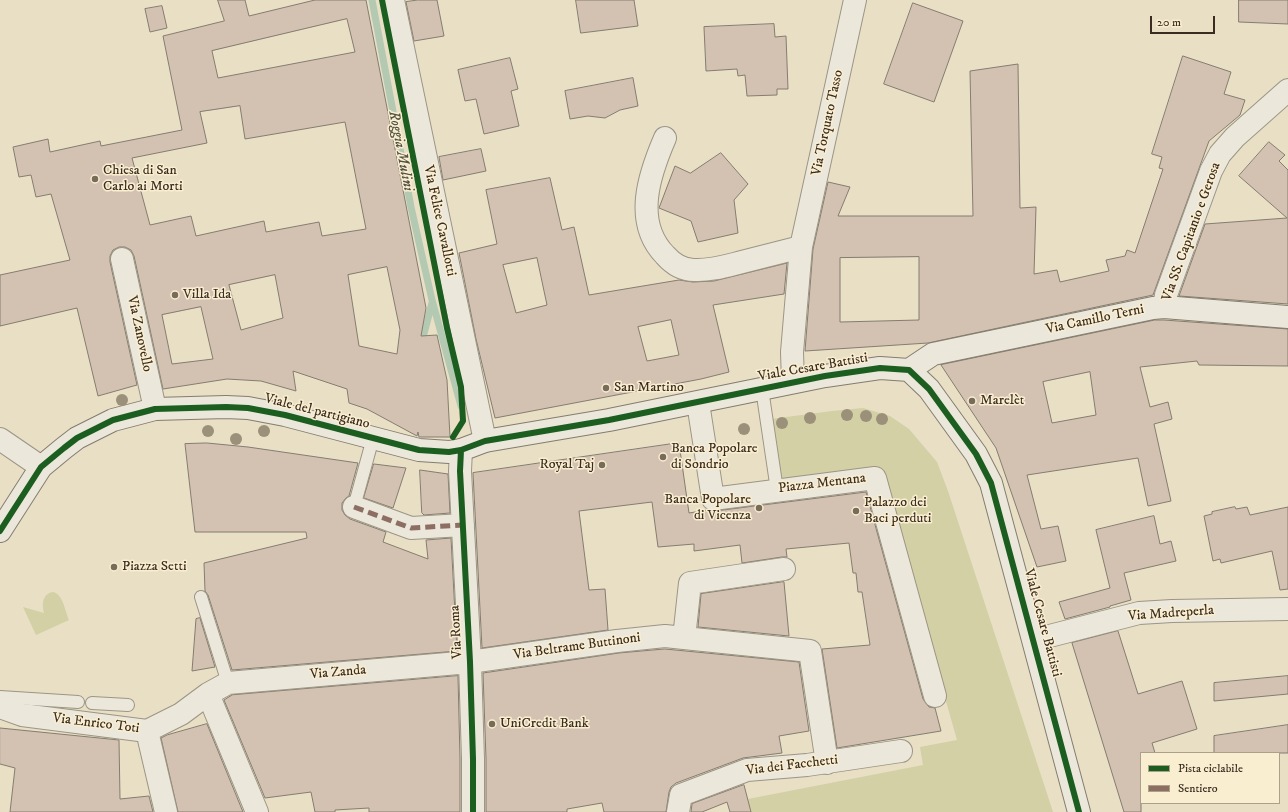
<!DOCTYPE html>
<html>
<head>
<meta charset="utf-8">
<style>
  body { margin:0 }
  #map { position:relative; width:1288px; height:812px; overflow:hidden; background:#e8dfc5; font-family:"IM FELL DW Pica",serif }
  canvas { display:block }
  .legend { position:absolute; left:1140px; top:752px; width:140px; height:52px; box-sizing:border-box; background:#faeed0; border:1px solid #ada08a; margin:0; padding:5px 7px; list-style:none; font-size:12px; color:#3a2c21 }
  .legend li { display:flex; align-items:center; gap:8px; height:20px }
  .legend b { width:20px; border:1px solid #ada08a }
  .scale { position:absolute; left:1150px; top:16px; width:65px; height:18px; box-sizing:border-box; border:2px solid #3a2c21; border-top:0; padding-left:5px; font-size:12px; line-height:14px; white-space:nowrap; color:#3a2c21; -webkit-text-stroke:3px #faeed0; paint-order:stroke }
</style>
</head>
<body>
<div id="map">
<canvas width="1288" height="812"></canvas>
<ul class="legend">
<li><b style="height:5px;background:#1b5e20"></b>Pista ciclabile</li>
<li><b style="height:5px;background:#8d6e63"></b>Sentiero</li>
</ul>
<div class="scale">20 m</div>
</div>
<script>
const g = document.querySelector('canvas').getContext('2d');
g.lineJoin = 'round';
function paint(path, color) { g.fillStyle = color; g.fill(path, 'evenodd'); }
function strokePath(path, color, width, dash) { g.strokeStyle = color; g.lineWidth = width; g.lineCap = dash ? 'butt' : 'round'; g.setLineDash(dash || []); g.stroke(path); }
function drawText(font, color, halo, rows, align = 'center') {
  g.font = font + ' "IM FELL DW Pica",serif'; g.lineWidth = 3; g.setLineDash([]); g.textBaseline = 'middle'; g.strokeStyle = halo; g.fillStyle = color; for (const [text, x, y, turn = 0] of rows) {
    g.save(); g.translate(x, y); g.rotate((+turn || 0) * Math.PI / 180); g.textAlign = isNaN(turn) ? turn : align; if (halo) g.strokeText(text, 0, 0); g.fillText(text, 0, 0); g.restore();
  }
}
paint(new Path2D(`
  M863 408 890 416 909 429 937 462 948 491 1053 812H751L748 799 923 765 920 747 957 740 880 469 782 482 771 419 832 411Z
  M53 592C63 594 65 611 69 620L36 635 23 607 44 613C42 604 42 594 53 592Z`), '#d3d0a5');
strokePath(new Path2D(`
  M372 0 411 207 432 300 461 406
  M421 345 432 303`), '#b4c9b1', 7);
const building = new Path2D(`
  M218 0H245L249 16 315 0H366L426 308 421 336 437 335 447 380 450 437H419L418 432 417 436 367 409 349 403 347 389 293 371 296 391 261 381 227 379 163 389 134 256 131 250 125 247H119L113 250 110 256V262L137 385 98 396 77 308 0 326V275L70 260 51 194 36 197 31 175 19 177 13 147 48 139 50 152 100 141 101 146 182 130 163 36 224 21ZM347 19 355 52 218 78 212 51ZM240 106 245 139 345 122 366 229 322 236 319 222 266 232 264 221 196 236 191 216 150 225 132 158 207 143 200 112ZM387 267 400 330 397 354 359 346 348 275ZM275 275 283 318 241 330 229 285ZM201 307 213 359 172 364 162 315Z
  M418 0H437L444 36 414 41 406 2Z
  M576 0H634L638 26 581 33Z
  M1239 0H1288V24L1239 22Z
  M913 3 963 21 934 102 884 84Z
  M162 6 167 28 150 32 145 9Z
  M774 24 775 37 786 36 788 89H777V95L747 96 745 75 738 76 737 69 706 71 704 27Z
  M1183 56 1231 72 1224 94 1245 100 1240 115 1209 141 1153 295 928 343 805 351 813 249 828 182 850 187 838 216H973L970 71 1018 64 1020 208 1036 207 1034 274 1057 270 1060 282 1109 271 1106 260 1125 256 1127 250 1135 253 1163 169 1159 168 1162 157 1152 154ZM919 257V320L840 322V258Z
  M510 58 518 89 511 91 519 126 484 134 476 99 465 101 458 70Z
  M633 78 638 106 620 110 605 118 588 116 570 119 565 91Z
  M1269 142 1285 155 1279 161 1288 170V304L1179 296 1205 224 1287 218 1239 176Z
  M481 149 486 171 443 180 439 157Z
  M721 153 748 184 734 200 738 233 698 242 691 221 659 208 675 166 690 173Z
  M550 178 562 230 574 227 589 295 679 280 693 282 714 281 787 263 784 294 713 305 729 372 701 379 495 418 476 339 459 253 497 244 486 190ZM537 258 547 305 516 313 503 265ZM671 320 679 355 647 361 638 327Z
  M1155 320H1164L1288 329V366L1199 365 1197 361 1140 367 1150 407 1168 402 1172 419 1154 424 1171 501 1148 506 1138 458 1027 475 1041 529 1058 526 1066 561 1037 567 996 448 941 365ZM1090 372 1096 415 1052 423 1043 382Z
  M207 443 248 447 358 463 349 496 346 498 342 503V510L345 515 350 519 386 532 383 542 428 559 426 540 451 538 457 651 232 670 208 595 205 591 204 563 307 538 306 532H195L185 444Z
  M679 443 689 513 707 510 715 511 866 492 923 699 929 707 935 708 941 731 837 748 822 649 870 645 862 592H858L856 573H853L849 543 786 549 787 557H782L742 563 740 545 694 551V544L658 547 652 502 579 511 589 590 605 589 608 630 482 648 473 473Z
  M374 464 406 468 393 508 364 498Z
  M420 470 448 474 450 513 424 515 422 513Z
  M1235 507 1236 509 1247 507 1250 515 1288 507V589L1280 590 1272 551 1221 563 1220 559 1213 561 1204 516 1212 514V512Z
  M1154 516 1160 544 1171 541 1176 561 1124 573 1131 600 1110 606V607L1065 619 1059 602 1110 588 1096 530Z
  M784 582 789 636 698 627 701 594Z
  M200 618 215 667 192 671 196 619Z
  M1118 631 1138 694 1182 681 1197 729 1152 743 1155 753H1141V812H1124L1072 643Z
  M665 649 799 662 809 731 779 736 782 753 743 758 676 783 671 787 669 792 666 812H604L602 803 567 809V812H486V759L483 673 619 653Z
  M458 676 460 759V812H369V808L335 810V812H315L311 792 265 798 224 700 232 695Z
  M1288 676V694L1214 701V683Z
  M207 724 243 812H178L161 738 167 735Z
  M1288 725V753H1214V736Z
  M0 728 119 740 120 799 149 796 153 812H10L15 768 0 764Z
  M744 785 751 812H730L727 802 702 812H691L692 804Z`);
paint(building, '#d3c2b2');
strokePath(building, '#847d6f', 1);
const lane = new Path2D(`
  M762 389 777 490
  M354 507 373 438
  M201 597 228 683
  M0 697 78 702
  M92 703 128 705`);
const street = new Path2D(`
  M393 0 485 441
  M665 138C649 175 633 222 665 255 672 263 682 270 694 270 710 271 726 266 742 262 761 257 781 252 801 247
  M122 259 155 409
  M1164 307 1166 295 1211 171 1220 154 1235 137 1288 90
  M793 382 792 352 801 247 855 0
  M698 403 713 499 875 478 935 696
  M0 439 41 467
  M461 450 460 471 470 662 473 759V812
  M354 507 411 528 463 525
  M684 638 810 651 827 763
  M1034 640 1139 613 1172 611 1288 609
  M208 694 257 812
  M0 707 22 715 147 731 181 714 208 694 228 683 470 662 617 641 665 636 684 638 690 583 784 569
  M147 731 166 812
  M678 812 681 795 747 770 807 765 901 751`);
const secondary = new Path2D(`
  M909 370 933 354 1153 308 1164 307 1288 317
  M0 531 41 467 64 448 77 438 113 420 155 409 226 407 248 408 285 415 419 450 449 452 461 450 485 441 609 420 825 376 880 368 909 370 929 389 976 454 991 483 1079 812`);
strokePath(lane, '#9c9585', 14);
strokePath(street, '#9c9585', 24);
strokePath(secondary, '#847d6f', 24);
strokePath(lane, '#ebe7da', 12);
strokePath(street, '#ebe7da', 22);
strokePath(secondary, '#ebe7da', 22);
strokePath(new Path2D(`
  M354 507 411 528 463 525`), '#8d6e63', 5, [10, 5]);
strokePath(new Path2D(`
  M382 0 447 328 461 387 463 421 453 437
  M461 450 460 471 470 662 473 759V812
  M0 531 41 467 64 448 77 438 113 420 155 409 226 407 248 408 285 415 419 450 449 452 461 450 485 441 609 420 825 376 880 368 909 370 929 389 976 454 991 483 1079 812`), '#1b5e20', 6);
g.fillStyle = '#9b917a';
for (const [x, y] of [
  [122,400],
  [847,415],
  [866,416],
  [810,418],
  [882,419],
  [782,423],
  [744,429],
  [208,431],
  [264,431],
  [236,439]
]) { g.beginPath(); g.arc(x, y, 6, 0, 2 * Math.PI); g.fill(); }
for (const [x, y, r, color] of [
  [95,179,4,"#776b5a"],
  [175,295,4,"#776b5a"],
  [606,388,4,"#776b5a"],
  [972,401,4,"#776b5a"],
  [663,457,4,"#776b5a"],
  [602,465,4,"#776b5a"],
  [759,508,4,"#776b5a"],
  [856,511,4,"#776b5a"],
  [114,567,4,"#776b5a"],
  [492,724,4,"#776b5a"]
]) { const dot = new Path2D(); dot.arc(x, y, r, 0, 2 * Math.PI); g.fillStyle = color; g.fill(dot); strokePath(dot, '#faeed0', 1.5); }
drawText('14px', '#3a2c21', '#faeed0', [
  ["Via Torquato Tasso",828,123,-78],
  ["Via Felice Cavallotti",439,221,78],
  ["Via SS. Capitanio e Gerosa",1192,232,-70],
  ["Via Camillo Terni",1095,320,-12],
  ["Via Zanovello",139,334,78],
  ["Viale Cesare Battisti",813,368,-10],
  ["Viale del partigiano",317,412,14],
  ["Piazza Mentana",822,484,-7],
  ["Via Madreperla",1171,614,-4],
  ["Viale Cesare Battisti",1042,623,75],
  ["Via Roma",457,632,-93],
  ["Via Beltrame Buttinoni",577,647,-8],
  ["Via Zanda",338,673,-5],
  ["Via Enrico Toti",96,724,7],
  ["Via dei Facchetti",792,766,-7]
]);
drawText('14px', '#3a2c21', '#faeed0', [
  ["Chiesa di San",103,171],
  ["Carlo ai Morti",103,187],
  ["Villa Ida",183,295],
  ["San Martino",614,388],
  ["Marelèt",980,401],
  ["Banca Popolare",671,449],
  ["di Sondrio",671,465],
  ["Royal Taj",594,465,"right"],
  ["Banca Popolare",751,500,"right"],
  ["di Vicenza",751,516,"right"],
  ["Palazzo dei",864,503],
  ["Baci perduti",864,519],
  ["Piazza Setti",122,567],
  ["UniCredit Bank",500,724]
], 'left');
drawText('italic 15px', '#535143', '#faeed0', [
  ["Roggia Mulini",400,151,79]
]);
</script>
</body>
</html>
